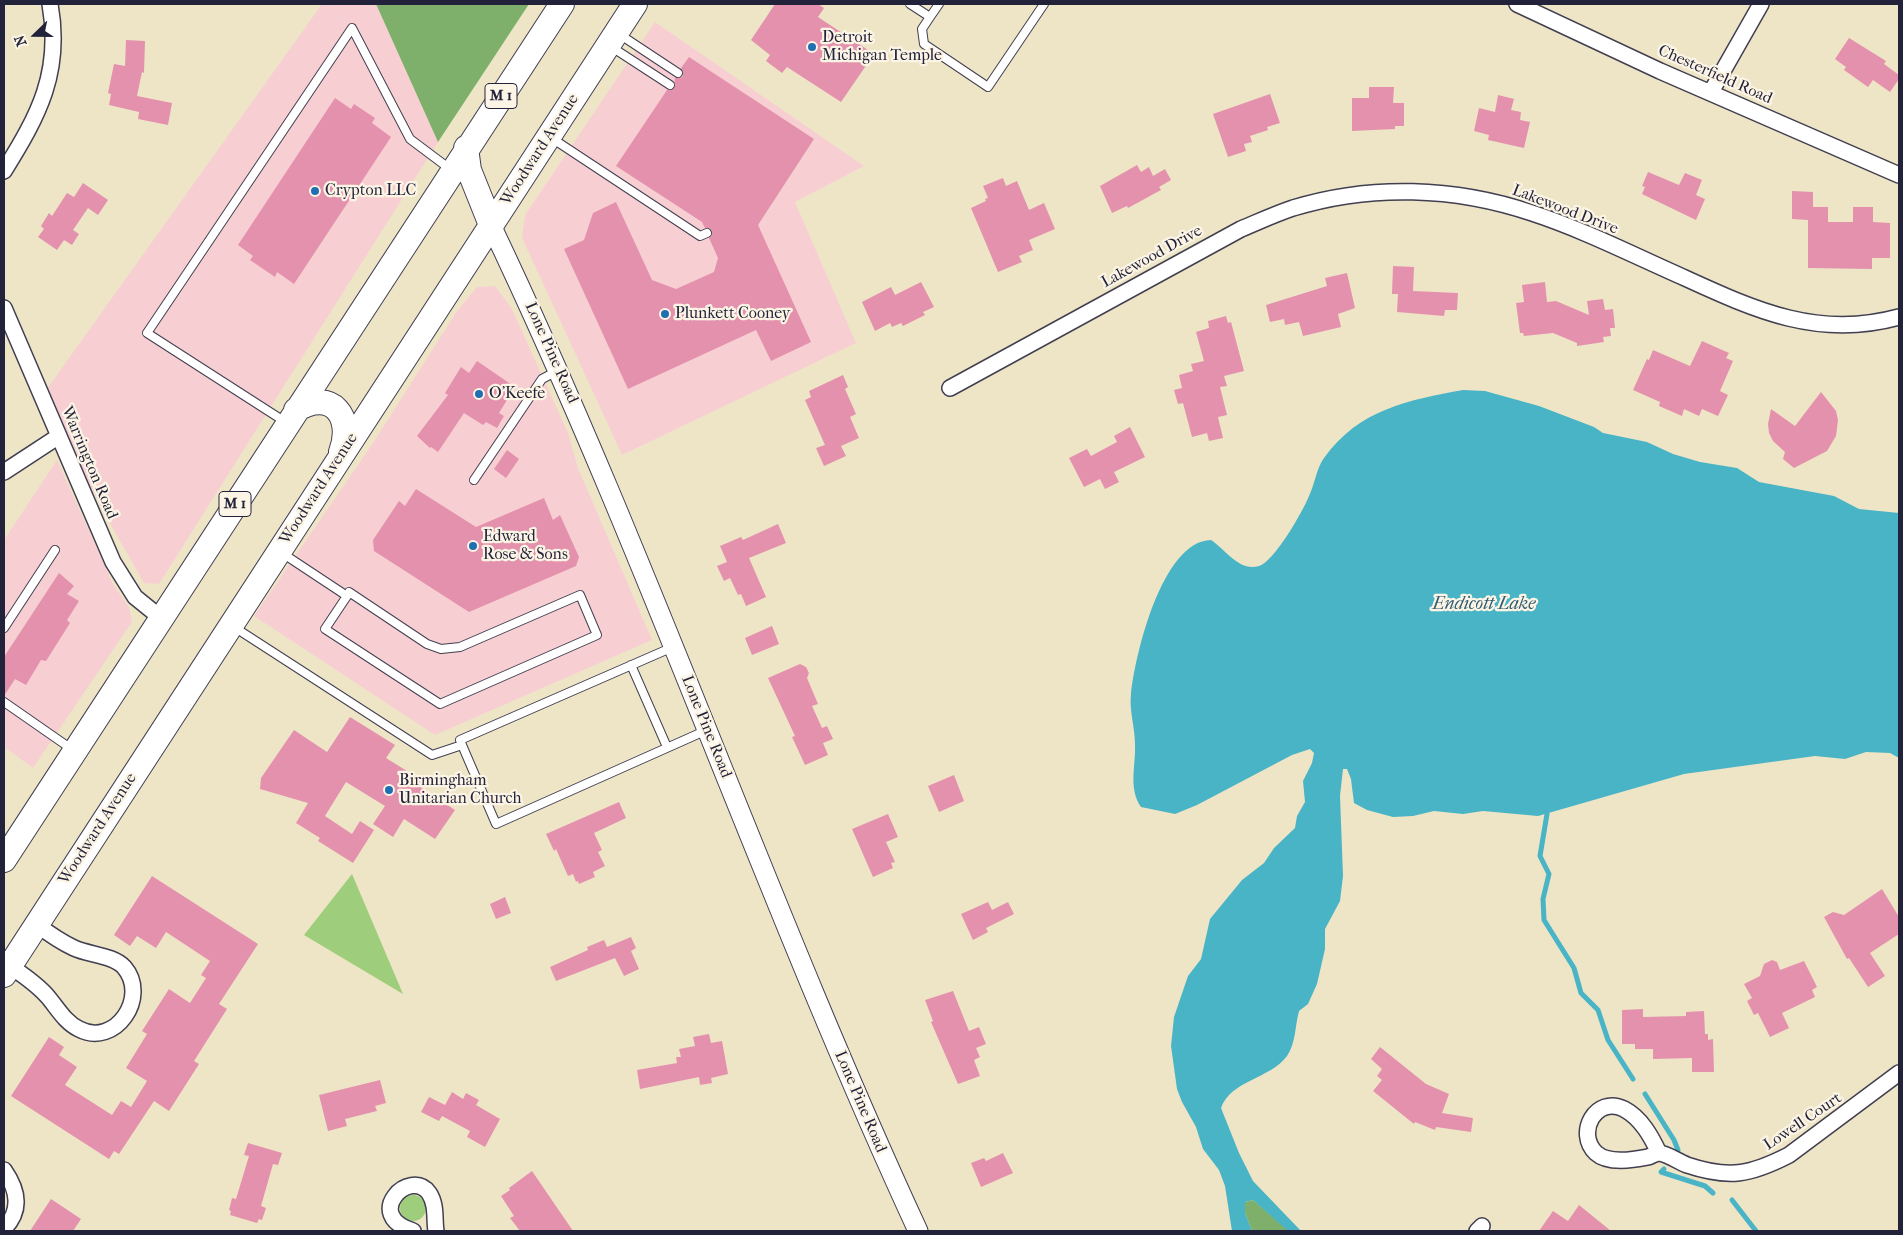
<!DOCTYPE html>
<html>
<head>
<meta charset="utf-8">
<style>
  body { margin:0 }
  #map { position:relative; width:1903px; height:1235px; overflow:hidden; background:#eee5c7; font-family:"IM FELL French Canon",serif }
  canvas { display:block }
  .frame { position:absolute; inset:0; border:5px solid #22223b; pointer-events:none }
  .north { position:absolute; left:10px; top:10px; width:50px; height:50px; -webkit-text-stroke:4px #fcf5e5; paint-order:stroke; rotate:248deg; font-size:14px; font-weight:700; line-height:20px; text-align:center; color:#22223b }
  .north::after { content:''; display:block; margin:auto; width:18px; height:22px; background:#22223b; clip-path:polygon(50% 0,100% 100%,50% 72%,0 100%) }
</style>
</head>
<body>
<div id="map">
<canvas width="1903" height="1235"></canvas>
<div class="frame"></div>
<div class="north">N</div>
</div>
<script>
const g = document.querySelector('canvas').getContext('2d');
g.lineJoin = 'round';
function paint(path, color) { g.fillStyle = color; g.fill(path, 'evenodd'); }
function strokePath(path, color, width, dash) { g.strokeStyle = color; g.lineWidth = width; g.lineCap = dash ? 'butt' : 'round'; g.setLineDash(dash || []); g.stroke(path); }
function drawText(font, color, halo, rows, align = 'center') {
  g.font = font + ' "IM FELL French Canon",serif'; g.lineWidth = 4.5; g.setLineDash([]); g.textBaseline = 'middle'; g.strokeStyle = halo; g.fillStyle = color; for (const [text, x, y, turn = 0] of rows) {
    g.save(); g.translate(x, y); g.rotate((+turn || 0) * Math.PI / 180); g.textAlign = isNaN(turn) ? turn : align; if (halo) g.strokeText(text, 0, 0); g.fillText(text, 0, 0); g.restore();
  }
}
paint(new Path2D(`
  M322 4H376L438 142 159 584 144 583 104 513 44 393Z
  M655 22 864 166 795 202 856 343 622 455 522 238 525 215Z
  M495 286 512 309 568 433 578 468 652 640 435 735 254 616 373 443 457 311 477 287Z
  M57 460 113 584 129 607 132 622 33 768 4 747V540Z`), '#f7cfd2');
paint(new Path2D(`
  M352 874 403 994 304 935Z
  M400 1208a13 13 0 1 1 26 0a13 13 0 1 1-26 0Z`), '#9ecd7b');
paint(new Path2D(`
  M376 4H529L438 142Z
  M1253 1200 1286 1228 1288 1231H1252L1245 1213V1202Z`), '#7eb06b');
paint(new Path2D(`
  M1463 390 1485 391 1539 406 1594 427 1603 433 1647 442 1673 454 1700 462 1737 468 1759 482 1834 496 1859 509 1899 513V758L1890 753 1866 752 1845 759 1815 756 1684 774 1538 816 1483 811 1463 814 1434 811 1413 816 1393 817 1367 810 1354 803 1351 779 1347 769H1343L1340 796 1343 876 1340 901 1325 929V949L1317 984 1308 1004 1299 1011C1295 1025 1296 1043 1287 1056 1270 1079 1231 1080 1221 1108L1239 1153 1253 1181 1301 1231H1288L1253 1200 1245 1202V1213L1252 1231H1232L1225 1186 1219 1170 1203 1149 1196 1127 1182 1102 1177 1089 1171 1046 1174 1017 1188 976 1201 959 1210 919 1242 880 1264 863 1274 848 1295 828 1297 816 1305 802 1303 781 1312 763 1314 753 1310 749 1292 755 1197 805 1175 814 1141 807C1128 788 1136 765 1135 744 1135 727 1129 711 1131 694 1135 655 1162 541 1211 540 1225 549 1239 572 1259 566 1274 562 1303 511 1309 496 1315 484 1316 469 1324 458 1359 409 1409 400 1463 390Z`), '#48b4c5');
strokePath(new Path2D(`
  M1547 814 1540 856 1549 874 1543 899 1544 920 1574 968 1581 993 1598 1010 1608 1040 1633 1079
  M1645 1094 1674 1140 1678 1150
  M1664 1169 1661 1172 1705 1186 1713 1193
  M1732 1200 1756 1231`), '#48b4c5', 5);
paint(new Path2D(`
  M775 4H818L824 8 818 17 874 54 841 102 787 67 782 73 766 61 770 55 751 40Z
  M1849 38 1886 61 1884 64 1899 75V79L1890 92 1873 80 1868 87 1844 70 1846 67 1835 59Z
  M126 40 145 41 144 73 142 72 137 96 172 103 168 125 138 119 139 112 109 105 111 94 108 93 114 64 125 66Z
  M689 57 814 139 758 225 811 342 771 361 756 330 628 389 564 249 584 240 593 213 616 202 652 280 676 289 714 272 718 258 709 238 712 234 711 229 705 228 702 222 616 166 667 90 674 88 675 78H680L683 76 681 68Z
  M1369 87H1394L1393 103H1404V126H1395V129L1352 131V98H1369Z
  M1270 94 1280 123 1267 127 1268 130 1250 136 1252 142 1244 144 1246 151 1228 157 1213 114Z
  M1498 95 1514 99 1511 110 1521 112 1520 120 1530 122 1524 148 1488 140 1489 135 1474 131 1479 108 1495 112Z
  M335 98 351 109 354 104 375 118 372 123 391 137 294 284 277 272 275 277 250 260 253 256 238 245Z
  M1137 165 1141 172 1149 167 1153 176 1165 169 1171 180 1159 187 1161 190 1128 208 1127 206 1112 213 1100 186Z
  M1648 172 1679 185 1685 173 1702 180 1696 195 1705 199 1696 220 1642 194 1645 187 1642 186Z
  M1003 178 1006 186 1017 181 1029 210 1044 203 1055 229 1029 240 1033 250 1019 256 1022 262 998 272 971 208 986 201 985 199 988 198 983 186Z
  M83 183 108 200 98 215 88 208 73 230 79 234 72 245 64 240 57 250 38 237 44 229 41 226 49 213 52 216 67 193 74 197Z
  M1792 191 1813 192V207H1828V222H1853V207H1873V222L1890 223V258H1872V269L1808 268V220L1792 219Z
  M1393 266 1414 267 1413 291 1458 293 1457 310H1445L1444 316 1397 312 1398 294H1392Z
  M1347 273 1355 308 1338 314 1341 327 1303 336 1299 322 1285 325 1284 319 1270 322 1266 305 1327 286 1325 278Z
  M921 282 934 307 923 312 925 315 903 326 901 323 892 327 890 323 875 331 862 302 891 287 895 295Z
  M1545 282 1547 302 1556 301 1589 315 1587 301 1603 299 1605 310 1613 309 1615 328H1610L1611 336 1603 337 1604 342 1577 346V343L1553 333 1524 336 1523 333H1520L1516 303 1524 302 1522 285Z
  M1226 316 1228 323 1231 322 1244 371 1224 376 1227 386 1220 387 1227 415 1218 417 1223 438 1209 441 1207 433 1192 437 1183 403 1178 404 1174 390 1182 388 1179 375 1193 371 1191 364 1204 361 1196 332 1209 328 1208 321Z
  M1702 341 1729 353 1726 358 1733 361 1720 391 1728 395 1718 416 1702 409 1699 416 1684 409 1682 416 1659 406 1660 402 1633 390 1647 359 1649 360 1653 350 1690 366Z
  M477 361 515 387 499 413 504 416 497 428 486 422 483 425 464 413 438 452 431 447 430 448 417 436 448 395 445 393 461 367 469 373Z
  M843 375 848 387 845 389 856 414 850 417 859 438 841 446 846 456 824 466 816 448 825 445 805 400 811 397 809 391Z
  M1821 392 1836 411 1838 420 1836 436 1827 451 1794 468 1783 459 1785 452 1773 441 1769 433 1768 424 1771 409 1795 426Z
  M1130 427 1145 457 1114 472 1119 482 1105 489 1100 479 1084 487 1069 458 1087 449 1091 456 1117 442 1114 436Z
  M507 450 519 459 506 478 494 469Z
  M416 489 476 527 544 498 553 520 560 515 579 557 576 566 469 612 374 551 373 540 399 501 405 506Z
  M778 524 786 543 749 558 766 597 746 606 741 594 738 595 730 578 724 581 717 566 727 562 720 546 741 537 743 540Z
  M59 573 74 586 67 594 79 601 67 620 70 623 46 661 41 660 26 685 15 679 4 696V657Z
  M772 626 779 644 752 655 745 638Z
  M800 664 806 667 809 673 807 678 818 704 812 706 822 728 827 726 833 739 823 743 828 755 805 765 792 737 795 736 768 678Z
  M350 717 395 745 386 758 423 781 420 787 455 810 435 839 404 819 393 837 373 824 385 806 346 782 325 816 352 834 360 821 374 830 353 863 318 841 320 838 296 823 308 803 260 789 261 778 294 730 327 752Z
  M954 775 964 801 939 812 928 786Z
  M619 802 626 818 594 833 602 850 598 852 605 866 593 872 595 877 579 884 578 881 576 882 573 874 568 876 556 849 554 851 546 834Z
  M888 814 898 837 886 842 895 862 891 863 893 868 873 877 852 829Z
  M152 876 258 944 219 1004 227 1009 194 1061 199 1064 169 1111 154 1101 119 1154 114 1151 109 1159 11 1096 49 1037 64 1047 59 1055 77 1067 65 1085 112 1115 121 1101 131 1107 147 1081 126 1068 147 1034 142 1031 169 989 190 1003 206 978 201 975 210 961 166 932 156 948 137 936 130 946 114 935Z
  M1882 889 1899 917V934L1870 953 1885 976 1868 987 1849 958 1847 959 1824 917 1833 912 1844 915Z
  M505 897 511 913 496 919 490 904Z
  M988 902 992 910 1008 902 1014 914 986 928 988 932 973 940 961 914Z
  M631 937 636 948 631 951 639 969 624 976 615 958 556 981 550 967 588 950 587 947 604 940 607 947Z
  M1772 960 1777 962 1780 970 1804 961 1817 987 1812 990 1815 997 1782 1013 1789 1028 1770 1037 1758 1013 1754 1015 1747 1001 1752 998 1744 984 1760 976 1764 964Z
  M953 991 969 1031 979 1027 986 1044 976 1048 980 1057 974 1060 980 1076 958 1084 931 1022 933 1021 925 1000Z
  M1643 1009V1017L1686 1016V1012L1704 1011 1705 1034H1708V1040L1713 1039 1714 1072H1692V1058L1653 1059V1049H1635V1044H1622V1010Z
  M709 1034 711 1043 722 1041 728 1074 711 1078 712 1083 700 1085 699 1077 640 1089 637 1070 677 1063 676 1057H681L679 1049 695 1046 693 1037Z
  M1380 1047 1426 1084 1449 1094 1442 1113 1473 1118 1471 1132 1436 1127 1435 1130 1415 1122 1414 1124 1373 1091 1382 1080 1377 1076 1382 1069 1371 1059Z
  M380 1080 386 1103 375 1106 377 1111 345 1119 347 1126 328 1131 319 1095Z
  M452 1092 463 1099 466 1093 479 1100 476 1105 500 1119 485 1147 467 1137 470 1131 442 1116 439 1121 421 1112 429 1097 445 1105Z
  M248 1143 282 1153 278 1165 273 1164 261 1206 266 1208 262 1220 259 1219 257 1223 230 1215 231 1211 229 1210 232 1198 236 1199 249 1156 244 1155Z
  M1003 1153 1013 1173 981 1187 971 1163 984 1158 986 1161Z
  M532 1171 573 1231H520L510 1218 514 1216 501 1196 510 1190 509 1188Z
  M51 1199 81 1219 73 1231H30Z
  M1579 1205 1611 1231H1539L1553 1211 1568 1221Z`), '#e491ad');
const service = new Path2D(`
  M910 4 930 17 922 29 924 44 988 87 1044 4
  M930 17 939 4
  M619 34 678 73
  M610 46 670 85
  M550 137 700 236 707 233
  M287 423 147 333 352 28 410 139 450 169
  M474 480 542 379 557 371
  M282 553 347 596 349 592 427 644 441 649 460 647 580 595 597 635 440 704 325 629 347 596
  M234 627 432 755 462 745 496 824 707 730
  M4 628 55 550
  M631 665 667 747
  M4 702 73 750
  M462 745 460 740 673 647`);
const minor = new Path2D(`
  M1517 4 1660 71 1899 175
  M1711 92 1761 4
  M4 171C39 115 62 72 50 4
  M4 308 113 562 135 597 161 618
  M950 388 1241 229C1258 222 1275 214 1293 208 1371 184 1455 187 1532 213 1584 230 1635 256 1685 278 1757 311 1819 339 1899 317
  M4 472 59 436
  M10 966C23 975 37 984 48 997 58 1009 65 1022 79 1029 115 1048 150 997 124 967 113 955 89 955 74 948 61 942 48 933 36 924
  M1659 1153C1651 1136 1641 1118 1624 1109 1596 1095 1575 1133 1596 1153 1608 1164 1633 1160 1648 1157 1651 1156 1656 1153 1659 1153 1668 1154 1679 1162 1687 1165 1729 1179 1750 1175 1789 1155L1899 1073
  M4 1170C18 1190 22 1210 4 1229
  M413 1231C362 1215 410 1167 429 1193 437 1205 434 1219 436 1231
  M1477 1231 1482 1226`);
const tertiary = new Path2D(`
  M491 225C648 554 765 900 918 1231`);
const primary = new Path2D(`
  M466 148 469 170 491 225
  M296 410C332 388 354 417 341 452
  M4 860 562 4
  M4 975 635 4`);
strokePath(service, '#413f50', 10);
strokePath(minor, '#413f50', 18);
strokePath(tertiary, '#413f50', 21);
strokePath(primary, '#413f50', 26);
strokePath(service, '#fff', 8);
strokePath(minor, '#fff', 15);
strokePath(tertiary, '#fff', 19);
strokePath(primary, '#fff', 24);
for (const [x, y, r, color] of [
  [812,47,5,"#1f6fb2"],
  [315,191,5,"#1f6fb2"],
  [665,314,5,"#1f6fb2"],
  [479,394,5,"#1f6fb2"],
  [473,546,5,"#1f6fb2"],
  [389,790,5,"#1f6fb2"]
]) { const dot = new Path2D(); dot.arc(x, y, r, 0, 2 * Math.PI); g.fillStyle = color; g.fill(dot); strokePath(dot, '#fcf5e5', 2); }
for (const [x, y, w] of [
  [501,96,32],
  [235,504,32]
]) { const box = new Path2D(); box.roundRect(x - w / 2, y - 12.5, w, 25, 4); g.fillStyle = '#fcf5e5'; g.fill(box); strokePath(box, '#22223b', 1); }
drawText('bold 15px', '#22223b', null, [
  ["M 1",501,96],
  ["M 1",235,504]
]);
drawText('16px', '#22223b', '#fcf5e5', [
  ["Detroit",822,38],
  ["Michigan Temple",822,56],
  ["Crypton LLC",325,191],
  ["Plunkett Cooney",675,314],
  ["O'Keefe",489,394],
  ["Edward",483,537],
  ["Rose & Sons",483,555],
  ["Birmingham",399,781],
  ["Unitarian Church",399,799]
], 'left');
drawText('16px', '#22223b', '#fcf5e5', [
  ["Chesterfield Road",1715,75,24],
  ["Woodward Avenue",540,150,-57],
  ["Lakewood Drive",1565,210,21],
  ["Lakewood Drive",1152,257,-29],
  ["Lone Pine Road",551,353,66],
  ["Warrington Road",89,463,67],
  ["Woodward Avenue",319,489,-57],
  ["Lone Pine Road",706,727,68],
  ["Woodward Avenue",98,829,-57],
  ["Lone Pine Road",860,1102,67],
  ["Lowell Court",1803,1122,-34]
]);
drawText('italic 18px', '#315c72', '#fcf5e5', [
  ["Endicott Lake",1484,605]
]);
</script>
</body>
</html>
